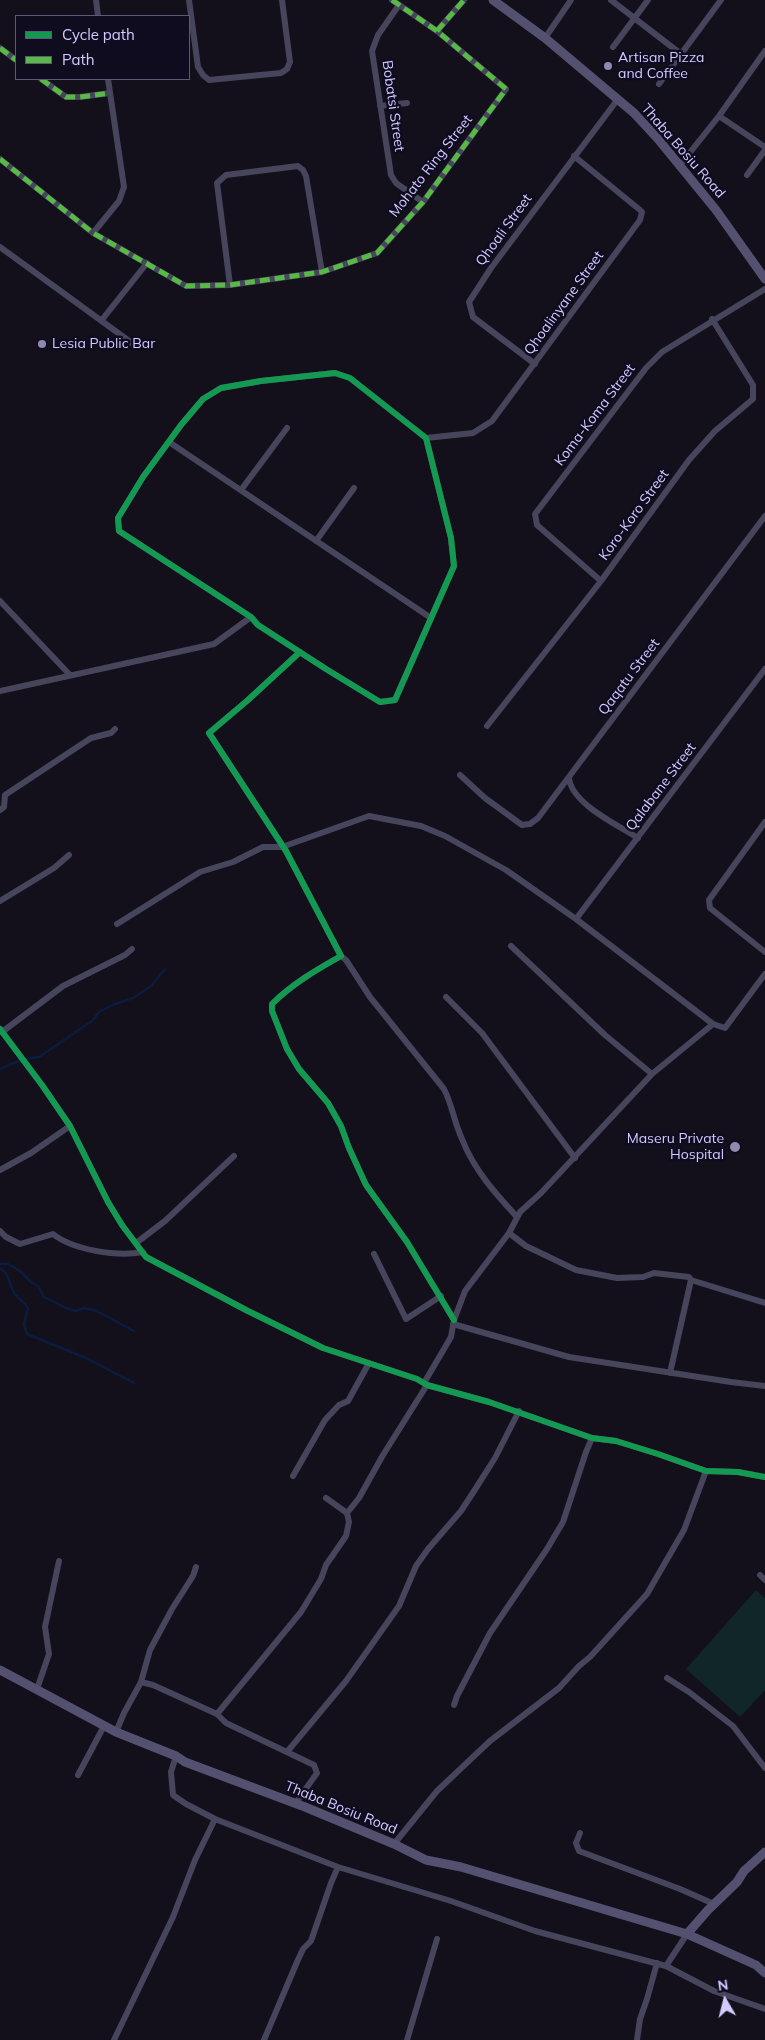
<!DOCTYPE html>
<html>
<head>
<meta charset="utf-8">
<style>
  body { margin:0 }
  #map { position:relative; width:765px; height:2040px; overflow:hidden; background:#13101c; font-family:Mulish,sans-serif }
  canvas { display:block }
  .legend { position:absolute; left:15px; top:15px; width:175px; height:65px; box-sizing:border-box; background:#100c20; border:1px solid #5e5879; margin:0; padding:6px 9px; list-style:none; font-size:15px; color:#d2cbff }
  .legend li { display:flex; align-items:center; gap:10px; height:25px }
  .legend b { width:25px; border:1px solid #5e5879 }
  .north { position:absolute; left:700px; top:1975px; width:50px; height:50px; -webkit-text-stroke:4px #100c20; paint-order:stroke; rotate:352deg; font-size:14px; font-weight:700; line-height:20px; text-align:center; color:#d2cbff }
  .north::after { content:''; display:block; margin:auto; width:18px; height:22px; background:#d2cbff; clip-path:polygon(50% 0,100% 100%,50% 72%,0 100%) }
</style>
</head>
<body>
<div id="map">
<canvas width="765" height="2040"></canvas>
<ul class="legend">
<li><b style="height:6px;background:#139951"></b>Cycle path</li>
<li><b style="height:6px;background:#58b947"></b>Path</li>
</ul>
<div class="north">N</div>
</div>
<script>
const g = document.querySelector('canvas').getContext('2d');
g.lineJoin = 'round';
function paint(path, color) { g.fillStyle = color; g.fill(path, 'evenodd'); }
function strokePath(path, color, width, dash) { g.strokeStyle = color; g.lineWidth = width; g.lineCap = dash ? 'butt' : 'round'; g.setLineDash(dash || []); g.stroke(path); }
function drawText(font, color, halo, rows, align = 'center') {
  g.font = font + ' Mulish,sans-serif'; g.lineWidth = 5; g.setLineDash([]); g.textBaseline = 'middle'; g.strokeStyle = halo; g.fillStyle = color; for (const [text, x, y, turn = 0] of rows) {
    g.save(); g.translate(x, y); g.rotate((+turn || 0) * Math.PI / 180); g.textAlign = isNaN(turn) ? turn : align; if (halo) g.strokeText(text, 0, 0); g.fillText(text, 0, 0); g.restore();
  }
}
paint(new Path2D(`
  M756 1590 765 1598V1690L740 1717 686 1669Z`), '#102627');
strokePath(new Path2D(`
  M0 1069 23 1059 39 1057 92 1021 99 1012 115 1004 133 998 151 986 165 969
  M0 1264H8L20 1271 31 1282 38 1286 44 1297 66 1308 76 1311 84 1308 97 1311 134 1331
  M0 1268C11 1276 8 1282 14 1293 17 1298 24 1301 28 1308L24 1324 27 1334 86 1358 134 1383`), '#0b1c3e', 2.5);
strokePath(new Path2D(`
  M96 0 98 16
  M189 0 198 67 203 75 209 80 281 73 287 69 290 62 282 0
  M611 0 681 54
  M399 5 378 35 372 51 391 175 396 183 423 202
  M437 31 464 0
  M545 38 571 0
  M613 47 648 0
  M0 48 16 60
  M41 79 66 97H80L110 93
  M659 84 721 0
  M380 106 407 103
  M719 116 765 147
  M0 159 93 233 186 286 230 285 322 272 377 253 423 202 506 89 437 31 392 0
  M680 165 719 116 765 51
  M747 175 765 150
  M93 233 119 201 124 187 108 79
  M0 247 136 346
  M230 285 217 183 226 175 298 166 303 170 306 176 322 272
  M101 321 147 263
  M535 364 473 317 469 302 491 268 618 99
  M335 373 350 378 426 438 451 538 454 566 395 700 380 702 326 669 258 625 251 617 119 531 118 518 143 477 181 425 203 399 221 388 261 381Z
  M426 438 473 433 492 421 640 220 642 212 640 210 574 156
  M169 442 431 618
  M241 490 287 428
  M316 541 354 488
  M601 581 537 525 535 514 646 368 662 352 765 289
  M0 601 70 675
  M300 652 248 700 209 733 286 851 341 956C316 970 292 984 272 1004V1011L287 1049 299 1069 328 1103 341 1126 349 1148 366 1185 407 1242 454 1320
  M0 691 214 644 251 617
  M487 726 601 581 689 460 715 431 753 399V385L712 319
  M460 775 485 798 522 825 530 824 538 818 765 516
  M569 777C570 803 618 825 638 838
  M0 810 4 807 5 795 91 738 111 733 115 729
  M765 822 709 900 710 908 765 952
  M0 901 54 868 69 855
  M576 919 765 669
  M117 924 200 872 233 862 263 847H282L369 816 421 826 445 836 506 870 576 919 713 1024
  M341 956 346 960 370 997 444 1089C453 1107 454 1122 462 1139 474 1170 495 1193 517 1217
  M446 997 482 1033 575 1158
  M0 1029 42 1085 70 1126 108 1202 122 1225 146 1257 246 1310 323 1348 417 1379 427 1385 489 1402 592 1438 616 1441 658 1454 706 1471 738 1472 765 1477
  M2 1032 63 986 125 955 132 949
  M652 1074 713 1024 725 1028 765 974
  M0 1170 31 1153 70 1126
  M0 1231 6 1237 20 1244 53 1234C73 1250 117 1257 143 1252
  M509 1233 526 1246 576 1270 617 1278 643 1277 654 1273 689 1277 691 1280 765 1303
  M136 1243 165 1221 234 1156
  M374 1254 406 1319 441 1296
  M453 1324 569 1357 731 1382 765 1386
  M670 1373 691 1280
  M424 1383 451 1337 454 1320 465 1291 509 1233 520 1212 541 1193 652 1074 605 1035 511 946
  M293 1476 325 1420 339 1405 348 1401 369 1363
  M326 1498 347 1513
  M760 1575 765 1580
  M667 1678 689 1692 733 1726 765 1768
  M141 1682 153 1685 217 1714
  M37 1689 49 1654 45 1627 59 1561
  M454 1705 457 1696 490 1633 547 1549 563 1522 586 1452 592 1438
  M116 1732 124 1713 141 1682 150 1650 172 1609 193 1576 196 1567
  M287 1752 346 1681 399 1606 416 1566 428 1549 461 1511 476 1488 495 1458 519 1411
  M176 1756 171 1772 173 1795 186 1804 215 1819 338 1867 451 1901 535 1931 666 1966 714 1991 765 2009
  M78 1775 104 1726
  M295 1804 317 1773 314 1765 226 1723 217 1714 301 1612 321 1579 326 1565 346 1536 349 1522 347 1513 359 1498 383 1455 427 1385
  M580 1833 576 1843 579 1851 680 1889 714 1904
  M394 1844 437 1791 490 1741 559 1688 579 1666 590 1657 647 1594 684 1530 706 1471
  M666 1966 687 1934
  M114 2040 173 1917 195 1860 215 1819
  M264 2040 297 1962 303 1949 311 1941 331 1883 338 1867
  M407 2040 437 1939
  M637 2040 640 2019 647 1999 657 1963`), '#46455c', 6);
strokePath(new Path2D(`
  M493 0 545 38 634 113 658 139 716 210 765 279
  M0 1670 116 1732 176 1756 185 1762 305 1807 394 1844 426 1860 461 1867 687 1934 756 1965 765 1973
  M687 1934 708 1910 737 1882 744 1871 765 1852`), '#545170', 9);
strokePath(new Path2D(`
  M437 31 464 0
  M0 48 16 60
  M41 79 66 97H80L110 93
  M0 159 93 233 186 286 230 285 322 272 377 253 423 202 506 89 437 31 392 0`), '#58b947', 5, [10, 5]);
strokePath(new Path2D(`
  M335 373 350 378 426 438 451 538 454 566 395 700 380 702 326 669 258 625 251 617 119 531 118 518 143 477 181 425 203 399 221 388 261 381Z
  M300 652 248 700 209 733 286 851 341 956C316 970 292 984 272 1004V1011L287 1049 299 1069 328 1103 341 1126 349 1148 366 1185 407 1242 454 1320
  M0 1029 42 1085 70 1126 108 1202 122 1225 146 1257 246 1310 323 1348 417 1379 427 1385 489 1402 592 1438 616 1441 658 1454 706 1471 738 1472 765 1477`), '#139951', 6);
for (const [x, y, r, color] of [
  [608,66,5,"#8f8ab0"],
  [42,344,5,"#8f8ab0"],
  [735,1147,6,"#8f8ab0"]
]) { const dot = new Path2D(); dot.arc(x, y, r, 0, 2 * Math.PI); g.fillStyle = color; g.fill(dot); strokePath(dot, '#100c20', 2); }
drawText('14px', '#d2cbff', '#100c20', [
  ["Artisan Pizza",618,58],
  ["and Coffee",618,74],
  ["Lesia Public Bar",52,344],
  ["Maseru Private",724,1139,"right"],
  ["Hospital",724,1155,"right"]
], 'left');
drawText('14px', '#d2cbff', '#100c20', [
  ["Bobatsi Street",393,106,82],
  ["Thaba Bosiu Road",683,151,49],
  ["Mohato Ring Street",431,166,-52],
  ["Qhoali Street",504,230,-54],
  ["Qhoalinyane Street",564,303,-54],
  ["Koma-Koma Street",595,415,-53],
  ["Koro-Koro Street",634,515,-54],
  ["Qaqatu Street",629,677,-53],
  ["Qalabane Street",661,787,-53],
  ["Thaba Bosiu Road",341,1808,22]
]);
</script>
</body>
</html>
